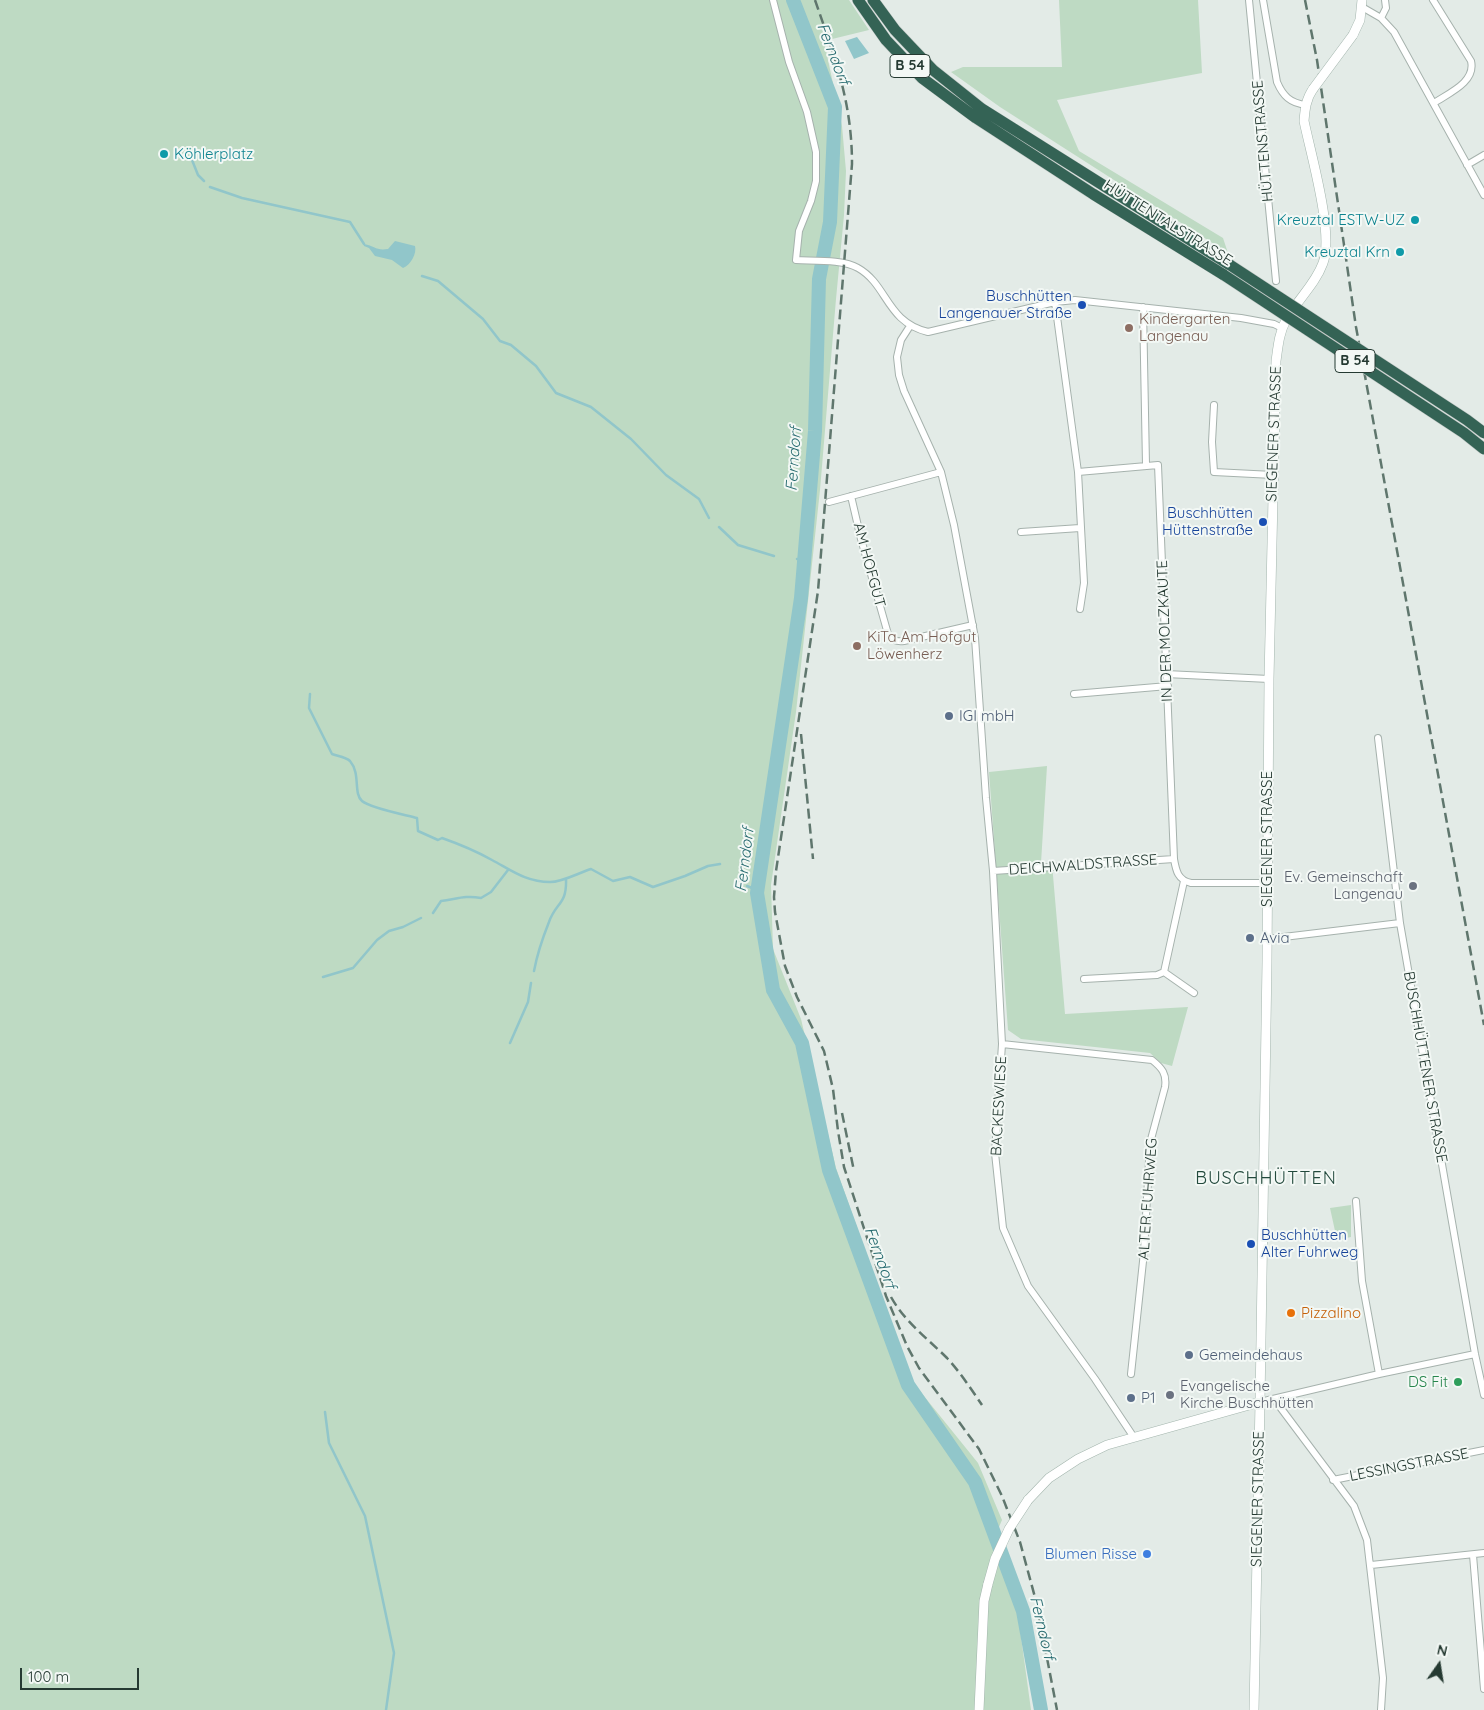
<!DOCTYPE html>
<html>
<head>
<meta charset="utf-8">
<style>
  body { margin:0 }
  #map { position:relative; width:1484px; height:1710px; overflow:hidden; background:#e3ebe7; font-family:Quicksand,sans-serif }
  canvas { display:block }
  .north { position:absolute; left:1414px; top:1640px; width:50px; height:50px; -webkit-text-stroke:4px #f3f8f5; paint-order:stroke; rotate:13deg; font-size:14px; font-weight:700; line-height:20px; text-align:center; color:#253a32 }
  .north::after { content:''; display:block; margin:auto; width:18px; height:22px; background:#253a32; clip-path:polygon(50% 0,100% 100%,50% 72%,0 100%) }
  .scale { position:absolute; left:20px; top:1668px; width:119px; height:22px; box-sizing:border-box; border:2px solid #253a32; border-top:0; padding-left:6px; font-size:15px; line-height:18px; white-space:nowrap; color:#253a32; -webkit-text-stroke:4px #f3f8f5; paint-order:stroke }
</style>
</head>
<body>
<div id="map">
<canvas width="1484" height="1710"></canvas>
<div class="north">N</div>
<div class="scale">100 m</div>
</div>
<script>
const g = document.querySelector('canvas').getContext('2d');
g.lineJoin = 'round';
function paint(path, color) { g.fillStyle = color; g.fill(path, 'evenodd'); }
function strokePath(path, color, width, dash) { g.strokeStyle = color; g.lineWidth = width; g.lineCap = dash ? 'butt' : 'round'; g.setLineDash(dash || []); g.stroke(path); }
function drawText(font, color, halo, rows, align = 'center') {
  g.font = font + ' Quicksand,sans-serif'; g.lineWidth = 4; g.setLineDash([]); g.textBaseline = 'middle'; g.strokeStyle = halo; g.fillStyle = color; for (const [text, x, y, turn = 0] of rows) {
    g.save(); g.translate(x, y); g.rotate((+turn || 0) * Math.PI / 180); g.textAlign = isNaN(turn) ? turn : align; if (halo) g.strokeText(text, 0, 0); g.fillText(text, 0, 0); g.restore();
  }
}
paint(new Path2D(`
  M0 0H849L869 30 824 41 842 126 846 171 844 215 836 299 820 490 796 712 771 885 773 949 801 1019 836 1168 911 1380 978 1463 1002 1520 993 1541 1018 1615 1031 1710H0Z
  M1059 0H1198L1202 73 1057 100 1079 151 1223 238 1228 253 1000 107 951 72 963 67H1062Z
  M1047 766 1041 863 1052 864 1065 1014 1188 1007 1172 1066 1161 1063 1150 1053 1021 1039 1008 1030 989 772Z
  M1351 1205V1237L1337 1240 1330 1208Z`), '#bedac3');
paint(new Path2D(`
  M857 37 869 53 854 59 845 41Z
  M395 241 415 246C417 253 411 265 403 268L392 260 375 256 369 248 364 246V244C375 246 376 251 388 249Z`), '#91c6ca');
strokePath(new Path2D(`
  M192 160 198 175 204 181
  M210 187 242 198 350 222 364 244
  M422 276 438 281 483 319 500 341 511 345 536 366 556 393 591 407 631 439 666 475 699 499 709 518
  M719 527 738 545 774 556
  M797 559 804 560
  M310 694 309 708 332 754C337 756 346 757 350 761 361 774 353 793 362 801 370 808 406 815 417 818L418 831 438 840 442 838C459 844 476 851 492 860 511 870 526 882 550 882 563 882 578 873 591 869L613 881 630 877 653 887 685 876 708 866 720 864
  M747 886 757 890
  M433 913 441 901C457 899 465 895 481 898L491 892 508 870
  M534 971C537 955 543 937 549 922 556 902 567 905 566 879
  M323 977 353 968 377 940 389 931 403 927 421 918
  M510 1043 528 1002 531 983
  M325 1412 329 1443 365 1516 394 1653 386 1710`), '#91c6ca', 2.5);
strokePath(new Path2D(`
  M793 0 835 107 830 222 819 279 815 431 801 598 757 893 773 990 802 1043 829 1170 908 1385 975 1482 1023 1611 1041 1710`), '#91c6ca', 14);
const street = new Path2D(`
  M773 0 789 62 807 112 816 152V181L811 201 799 231 796 260C813 261 843 259 858 268 888 285 886 322 928 332L1055 302 1075 300 1241 318 1274 324 1282 328
  M1249 0 1276 281
  M1263 0 1277 82C1283 96 1290 103 1306 105
  M1433 0 1471 61C1476 82 1449 93 1434 103
  M1362 7 1381 18 1394 32 1484 195
  M1381 18 1386 8 1385 0
  M1467 165 1484 155
  M1055 302 1078 472 1084 583 1080 609
  M1143 307 1146 465
  M910 326 901 340 897 357 899 375 904 391 941 472 954 525 975 638 986 798 993 871 1002 1044 995 1153 1003 1228 1028 1286 1095 1379 1133 1436
  M1214 405 1212 442 1214 472 1273 475
  M1078 472 1158 465 1174 859C1176 871 1178 880 1191 883H1267
  M851 496 861 539 888 634C892 640 896 642 904 641L973 625
  M829 502 941 472
  M1021 532 1080 528
  M1166 674 1269 679
  M1074 694 1168 686
  M1378 738 1400 923 1475 1354 1484 1395
  M993 871 1174 859
  M1267 939 1400 923
  M1164 972 1194 993
  M1084 979 1157 975 1164 972 1184 881
  M1002 1044 1152 1060C1162 1068 1167 1074 1165 1087L1150 1143 1144 1252 1131 1374
  M1356 1201 1362 1281 1379 1374
  M1274 1399 1354 1506 1367 1540 1383 1678 1381 1710
  M1260 1402 1379 1374 1475 1354
  M1333 1480 1484 1450
  M1473 1555 1484 1689
  M1371 1565 1484 1553`);
const secondary = new Path2D(`
  M1353 35 1360 20 1362 0
  M1028 1500 1049 1478 1078 1459 1107 1445 1260 1402
  M979 1710 984 1601 988 1584
  M1254 1710 1260 1402 1267 962 1269 679 1276 361C1278 347 1279 333 1286 320 1297 300 1315 285 1323 263 1334 233 1311 155 1304 121 1305 109 1306 99 1313 89`);
const highway = new Path2D(`
  M858 0 886 40 922 78 976 118 1093 194 1224 275
  M873 0 895 30 933 70 982 109 1230 265`);
strokePath(street, '#a6b2ad', 8);
strokePath(secondary, '#a3b5ad', 10);
strokePath(highway, '#c2c8c6', 12);
strokePath(street, '#fff', 6);
strokePath(secondary, '#fff', 9);
strokePath(highway, '#346355', 11);
strokePath(new Path2D(`
  M815 0C835 58 852 102 852 164L818 591 776 871 774 897 775 912 785 966 797 997 824 1051 833 1089 838 1131 844 1167 886 1296 907 1346 919 1368 979 1449 1002 1496 1020 1542 1036 1601 1057 1710
  M1305 0 1317 60 1356 327 1484 1025
  M801 734 813 859
  M842 1113 854 1171
  M891 1297C905 1322 927 1338 947 1358 960 1372 971 1389 982 1405`), '#5f766d', 2.5, [10, 5]);
const secondaryBridge = new Path2D(`
  M1313 89 1353 35
  M988 1584 995 1559 1009 1529 1028 1500`);
const highwayBridge = new Path2D(`
  M1230 265 1467 420 1484 433
  M1224 275 1464 433 1484 449`);
strokePath(secondaryBridge, '#a3b5ad', 10, []);
strokePath(highwayBridge, '#c2c8c6', 12, []);
strokePath(secondaryBridge, '#fff', 9);
strokePath(highwayBridge, '#346355', 11);
for (const [x, y, r, color] of [
  [164,154,5,"#0f9aa8"],
  [1415,220,5,"#0f9aa8"],
  [1400,252,5,"#0f9aa8"],
  [1082,305,5,"#1a4fb4"],
  [1129,328,5,"#8d6e63"],
  [1263,522,5,"#1a4fb4"],
  [857,646,5,"#8d6e63"],
  [949,716,5,"#5c6f8a"],
  [1413,886,5,"#6b7280"],
  [1250,938,5,"#5c6f8a"],
  [1251,1244,5,"#1a4fb4"],
  [1291,1313,5,"#e8710a"],
  [1189,1355,5,"#5c6f8a"],
  [1458,1382,5,"#2e9e5b"],
  [1170,1395,5,"#6b7280"],
  [1131,1398,5,"#5c6f8a"],
  [1147,1554,5,"#3f7fe0"]
]) { const dot = new Path2D(); dot.arc(x, y, r, 0, 2 * Math.PI); g.fillStyle = color; g.fill(dot); strokePath(dot, '#f3f8f5', 2); }
for (const [x, y, w] of [
  [910,66,40],
  [1355,361,40]
]) { const box = new Path2D(); box.roundRect(x - w / 2, y - 11.5, w, 23, 4); g.fillStyle = '#f3f8f5'; g.fill(box); strokePath(box, '#253a32', 1); }
drawText('bold 14px', '#253a32', null, [
  ["B 54",910,66],
  ["B 54",1355,361]
]);
drawText('15px', '#253a32', '#f3f8f5', [
  ["HÜTTENSTRASSE",1263,141,-95],
  ["HÜTTENTALSTRASSE",1168,223,32],
  ["SIEGENER STRASSE",1274,434,-88],
  ["AM HOFGUT",869,565,75],
  ["IN DER MOLZKAUTE",1165,631,-92],
  ["SIEGENER STRASSE",1267,839,-90],
  ["DEICHWALDSTRASSE",1083,865,-4],
  ["BUSCHHÜTTENER STRASSE",1425,1067,80],
  ["BACKESWIESE",999,1106,-87],
  ["ALTER FUHRWEG",1148,1199,-86],
  ["LESSINGSTRASSE",1409,1465,-11],
  ["SIEGENER STRASSE",1258,1499,-89]
]);
drawText('15px', '#0d838f', '#f3f8f5', [
  ["Köhlerplatz",174,154,"left"],
  ["Kreuztal ESTW-UZ",1405,220],
  ["Kreuztal Krn",1390,252]
], 'right');
drawText('15px', '#164399', '#f3f8f5', [
  ["Buschhütten",1072,296],
  ["Langenauer Straße",1072,313],
  ["Buschhütten",1253,513],
  ["Hüttenstraße",1253,530],
  ["Buschhütten",1261,1235,"left"],
  ["Alter Fuhrweg",1261,1252,"left"]
], 'right');
drawText('15px', '#785e54', '#f3f8f5', [
  ["Kindergarten",1139,319],
  ["Langenau",1139,336],
  ["KiTa Am Hofgut",867,637],
  ["Löwenherz",867,654]
], 'left');
drawText('15px', '#4e5e75', '#f3f8f5', [
  ["IGI mbH",959,716],
  ["Avia",1260,938],
  ["Gemeindehaus",1199,1355],
  ["P1",1141,1398]
], 'left');
drawText('15px', '#5b616d', '#f3f8f5', [
  ["Ev. Gemeinschaft",1403,877],
  ["Langenau",1403,894],
  ["Evangelische",1180,1386,"left"],
  ["Kirche Buschhütten",1180,1403,"left"]
], 'right');
drawText('15px', '#c56008', '#f3f8f5', [
  ["Pizzalino",1301,1313]
], 'left');
drawText('15px', '#27864d', '#f3f8f5', [
  ["DS Fit",1448,1382]
], 'right');
drawText('15px', '#366cbe', '#f3f8f5', [
  ["Blumen Risse",1137,1554]
], 'right');
drawText('italic 16px', '#256a6f', '#f3f8f5', [
  ["Ferndorf",833,54,69],
  ["Ferndorf",794,459,-86],
  ["Ferndorf",745,860,-83],
  ["Ferndorf",880,1258,70],
  ["Ferndorf",1042,1628,77]
]);
g.letterSpacing = '1px';
drawText('18px', '#234a3d', '#f3f8f5', [
  ["BUSCHHÜTTEN",1266,1179]
]);
g.letterSpacing = '0px';
</script>
</body>
</html>
